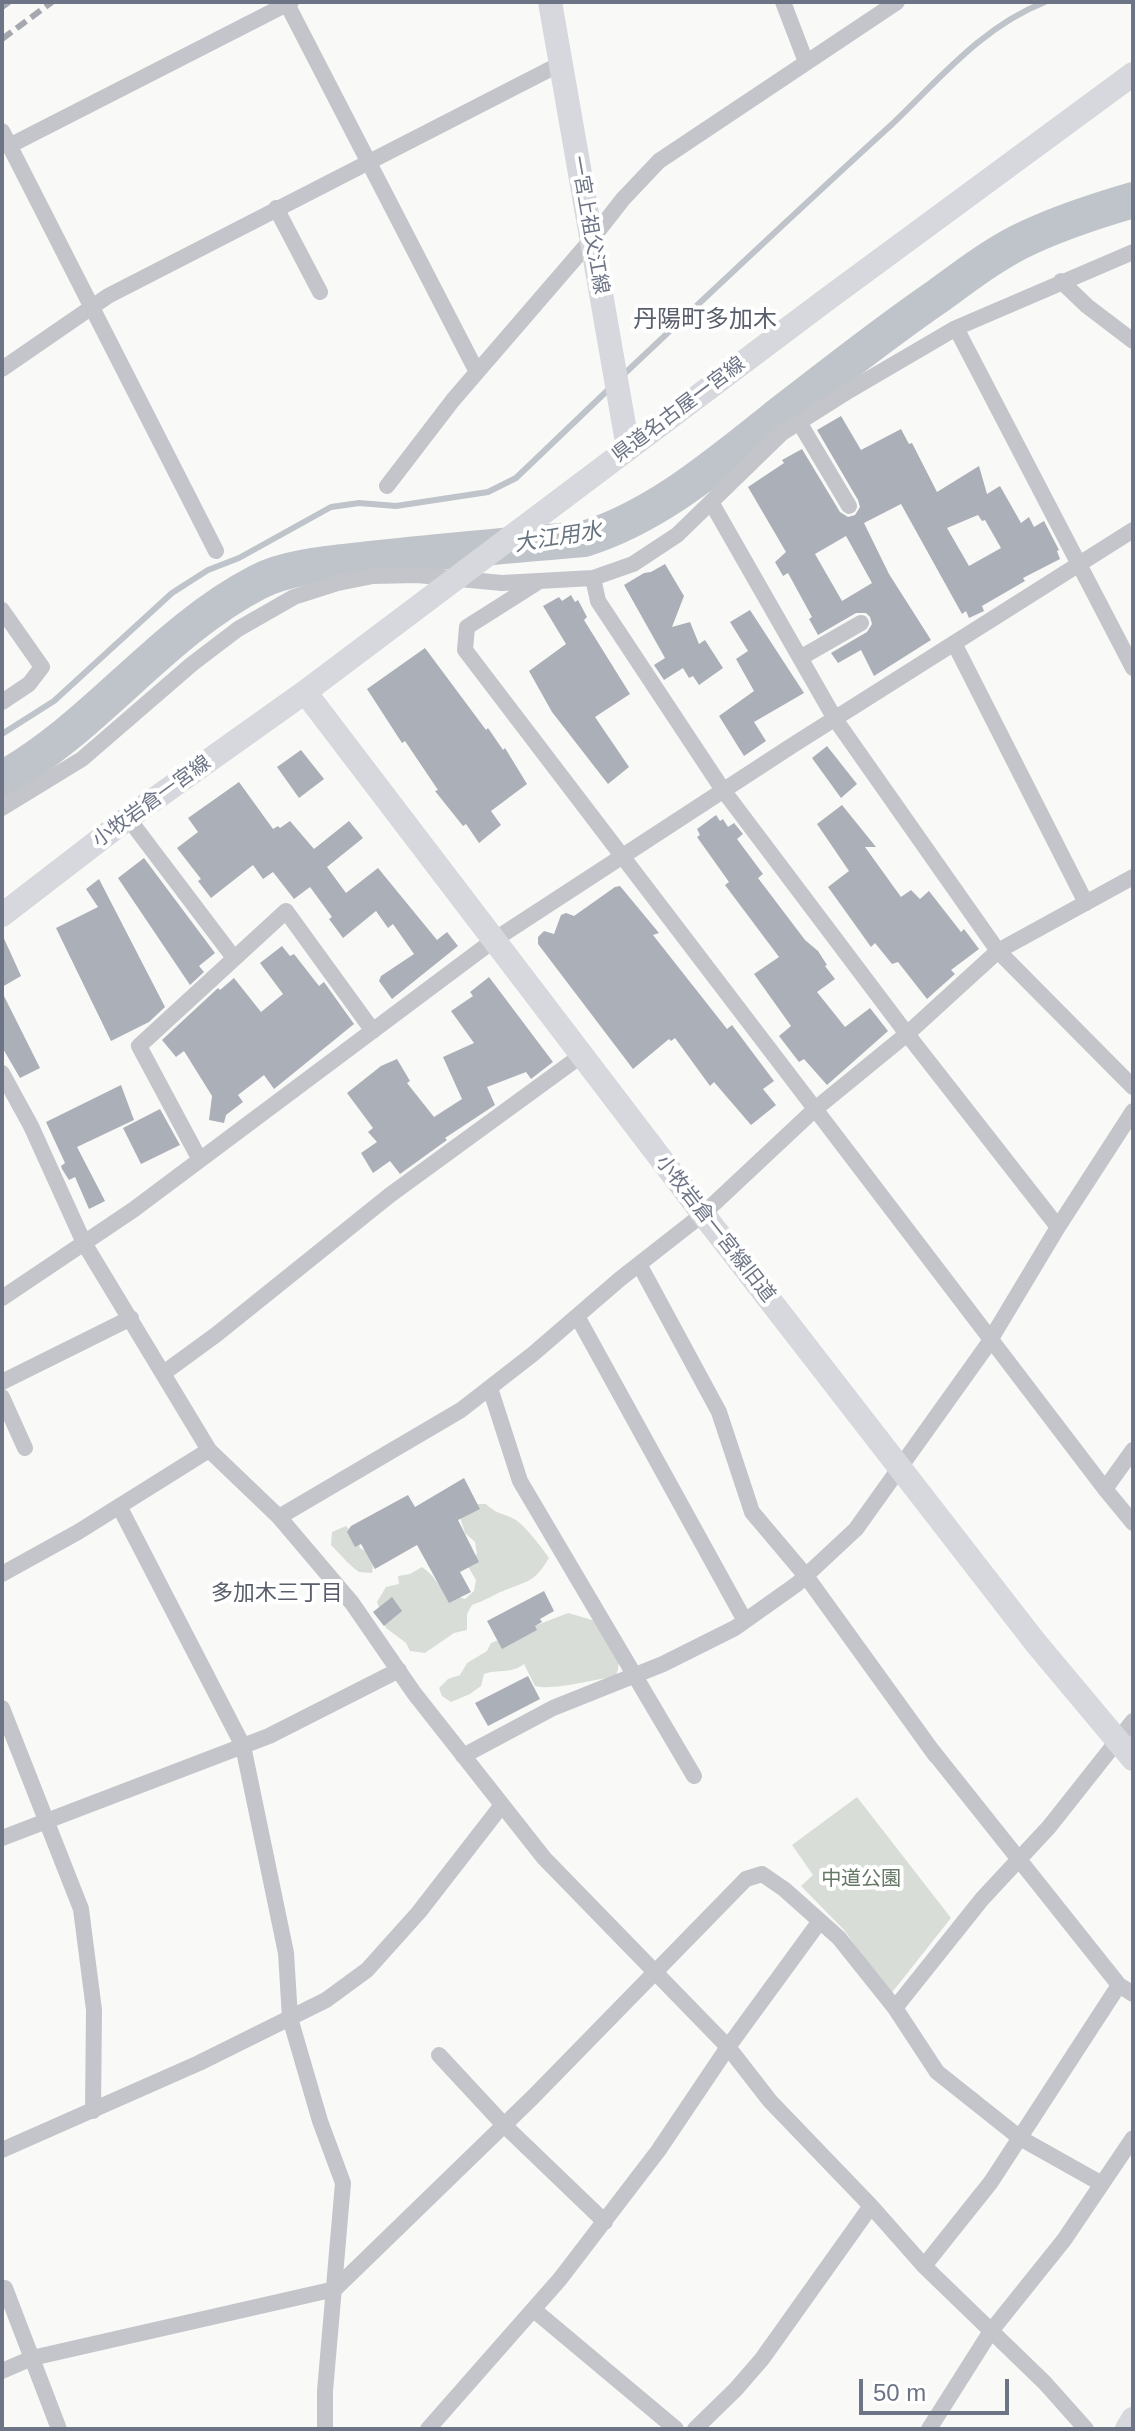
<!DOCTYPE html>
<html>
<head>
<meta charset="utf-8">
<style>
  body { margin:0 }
  #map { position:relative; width:1135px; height:2431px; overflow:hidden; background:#f9f9f7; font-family:Arial,sans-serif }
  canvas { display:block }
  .frame { position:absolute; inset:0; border:4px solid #6c7485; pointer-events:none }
  .scale { position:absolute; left:859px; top:2379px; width:150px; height:36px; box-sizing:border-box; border:4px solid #6c7485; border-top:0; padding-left:10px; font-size:24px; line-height:28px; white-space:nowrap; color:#6c7485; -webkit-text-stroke:6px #fff; paint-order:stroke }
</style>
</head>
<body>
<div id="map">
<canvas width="1135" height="2431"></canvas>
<div class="frame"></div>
<div class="scale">50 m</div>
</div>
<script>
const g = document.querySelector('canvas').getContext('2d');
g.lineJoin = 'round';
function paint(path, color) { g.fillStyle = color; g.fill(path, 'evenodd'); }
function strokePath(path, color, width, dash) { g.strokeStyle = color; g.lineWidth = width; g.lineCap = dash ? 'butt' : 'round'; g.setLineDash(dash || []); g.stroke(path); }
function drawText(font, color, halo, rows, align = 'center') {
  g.font = font + ' Arial,"Noto Sans JP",sans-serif'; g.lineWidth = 8; g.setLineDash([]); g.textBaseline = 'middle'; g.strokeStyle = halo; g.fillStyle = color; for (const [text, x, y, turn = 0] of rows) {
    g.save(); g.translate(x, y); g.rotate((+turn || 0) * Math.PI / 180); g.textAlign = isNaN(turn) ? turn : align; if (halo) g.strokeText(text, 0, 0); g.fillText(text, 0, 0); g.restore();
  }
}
paint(new Path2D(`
  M475 1504H486C498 1515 501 1512 514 1519 523 1523 543 1549 549 1558 535 1581 531 1580 508 1589 496 1593 487 1600 472 1605L467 1614V1630L454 1633 425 1653 410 1651 406 1643 386 1628 377 1602 386 1587 399 1584 398 1576 410 1574 422 1567C443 1582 433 1590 465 1599L474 1591 476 1580 467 1565 477 1554 475 1542 465 1533 459 1514Z
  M346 1526 358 1540 360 1548 369 1553 373 1567 372 1573 359 1572C347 1563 341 1555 331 1545L332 1532Z
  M568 1613 599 1622C608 1639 626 1658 615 1677 594 1679 553 1691 535 1686L524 1664C512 1674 498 1669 484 1674L481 1686 470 1694 451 1702 442 1696 439 1688 448 1679 460 1675 467 1663 487 1651 491 1643Z
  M857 1797 951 1918 890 1995 845 1931 801 1886 813 1875 792 1845Z`), '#d8ded7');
strokePath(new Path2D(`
  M621 377C710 293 799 209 889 127 938 81 981 27 1045 2
  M2 734 54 701 172 593 208 570 239 558 331 507 359 503 396 506 488 492 516 478 610 388`), '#bfc4ca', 6);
strokePath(new Path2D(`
  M2 779C96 727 161 632 258 582 288 566 337 563 371 559 442 551 513 545 584 539 655 517 715 466 773 420 827 378 881 335 938 296 964 277 990 257 1019 242 1055 224 1095 211 1133 200`), '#bfc4ca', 36);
paint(new Path2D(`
  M841 416 861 450 901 429 909 444 912 443 937 492 979 466 987 494 1000 486 1021 523 1029 517 1034 527 1044 521 1059 550 1057 551 1060 559 1023 578 1025 581 982 606 984 611 969 618 966 611 962 614 901 504 864 523 889 574 931 640 874 676 861 650 838 663 831 653 867 632 872 624 870 617 866 613H856L818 635 809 619 812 617 788 573 783 576 775 562 786 552 748 487 784 463 782 460 802 449 840 512 848 517 855 515 860 507 858 500 817 430ZM978 515 982 521 985 520 1001 548 969 566 947 528ZM846 536 872 583 842 601 815 554Z
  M665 564 684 596 672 627 690 622 699 644 705 640 723 668 699 685 693 676 689 678 683 668 664 680 654 665 665 658 624 585 644 573 651 572Z
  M571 595 575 602 578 600 587 617 584 620 630 694 595 717 629 767 608 784 552 712 529 671 566 644 543 606 559 597 562 601Z
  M750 610 804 693 754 722 766 741 744 756 719 716 754 691 736 659 748 651 730 622Z
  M425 648 486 730 488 728 503 750 505 748 527 784 491 811 501 825 479 843 466 824 463 826 435 791 438 790 405 741 402 743 367 689Z
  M827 746 857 784 841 798 812 758Z
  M301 750 324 779 299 798 277 767Z
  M239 782 273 829 278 826 280 828 290 821 314 849 349 821 363 838 327 867 346 893 378 868 437 940 447 932 458 946 392 999 379 981 381 976 414 954 393 924 388 928 376 911 343 938 329 919 332 917 310 887 294 899 273 872 263 879 253 865 211 898 198 881 201 879 177 848 198 832 188 818Z
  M842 805 876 847H865L901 897 911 890 920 899 929 891 961 932 964 929 979 949 951 970 955 974 927 999 898 962 892 964 875 943 871 947 828 887 849 871 817 824Z
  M716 815 720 821 723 819 728 827 734 823 743 834 737 839 763 874 758 878 805 940 818 951 827 965 825 966 835 979 817 992 845 1027 870 1008 888 1031 827 1085 804 1059 799 1062 779 1036 791 1026 754 974 779 957 725 885 729 882 697 837 700 835 697 829Z
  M144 858 215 953 199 966 204 972 190 985 118 878Z
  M99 879 165 1007 149 1022 111 1041 56 928 98 907 86 889Z
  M620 886 659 933 653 935 727 1029 732 1025 774 1081 763 1089 776 1105 751 1125 714 1082 710 1086 675 1038 671 1041 669 1039 633 1069 538 944V937L544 931 554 934 561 915 566 913 574 916 615 887Z
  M2 934 21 976 2 987Z
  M282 946 290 956 294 954 319 986 324 982 354 1024 274 1089 264 1075 238 1095 243 1102 226 1115 224 1123 209 1120 212 1096 184 1051 176 1057 162 1040 218 988 220 990 234 978 261 1012 283 994 260 963Z
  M489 977 553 1062 531 1079 526 1072 487 1087 495 1105 445 1138 447 1140 400 1174 390 1161 373 1173 361 1153 377 1142 368 1132 373 1128 347 1093 381 1066 397 1059 410 1081 407 1083 434 1117 462 1099 443 1057 474 1043 451 1011 473 996 470 992Z
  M2 992 40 1068 20 1078 2 1047Z
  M121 1085 134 1120 77 1147 105 1201 89 1209 75 1177 69 1180 62 1169 61 1166 65 1163 46 1122Z
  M160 1109 180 1145 141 1164 123 1128Z
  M464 1478 480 1509 458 1520 479 1562 460 1572 471 1592 449 1603 417 1545 375 1569 361 1544 355 1547 347 1532 351 1526 408 1495 415 1507Z
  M544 1591 554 1611 540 1619 542 1622 535 1626 537 1630 502 1649 487 1621Z
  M392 1597 402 1611 384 1626 373 1612Z
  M528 1676 540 1699 488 1726 475 1703Z`), '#abafb7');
strokePath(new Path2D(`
  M286 2 477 372
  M783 2 806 62
  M2 131 216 551
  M9 146 291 2
  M276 208 320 292
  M1061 281 1087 306 1133 341
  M956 328 1133 668
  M2 369 108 296 560 64
  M799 422 849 506
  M387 486 453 400 591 240 623 199 659 161 897 2
  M711 502 835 719 998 951 1133 1087
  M593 578 598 601 723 790 907 1034 1058 1227
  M538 582 467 627 465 650 1105 1489 1133 1450
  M2 610 42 667 29 684 2 702
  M954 643 1086 903
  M800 658 861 623
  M2 808 82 759 192 664 238 629 294 597 338 583 373 576 417 575 502 583 593 578 633 564 677 535 782 433 850 390 956 328 1133 252
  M128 818 234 958
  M2 1073 31 1126 84 1243 209 1450 279 1517 352 1603 414 1693 544 1858 728 2047 770 2101 871 2206 924 2266 1045 2383 1086 2429
  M200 1160 139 1046 286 911 373 1031
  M639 1264 719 1412 752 1512 806 1576 936 1756 929 1746
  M2 1298 133 1210 494 940 793 745 1133 530
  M577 1316 745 1621
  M165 1372 217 1334 390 1195 582 1055
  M2 1382 131 1318
  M490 1388 520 1481 694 1776
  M2 1397 25 1448
  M1105 1489 1133 1523
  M119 1506 243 1746 286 1953 290 2018 320 2121 343 2183 325 2391V2429
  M279 1517 461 1410 533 1354 620 1279 703 1214 814 1110 907 1034 998 951 1133 877
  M2 1574 78 1532 209 1450
  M2 1708 81 1909 94 2010 93 2111
  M931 1749 1119 1985 1133 1994
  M463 1756 553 1708 663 1664 735 1628 797 1584 856 1529 986 1347 1058 1227 1133 1111
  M2 1838 269 1736 399 1670
  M895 2008 982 1899 1049 1827 1133 1721
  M439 2055 504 2125 605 2222
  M2 2150 199 2063 326 2000 367 1970 419 1912 502 1805
  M924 2266 991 2182 1119 1985
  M5 2288 59 2429
  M534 2310 676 2429
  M2 2371 32 2358 335 2289 533 2097 746 1879 762 1874 784 1889 839 1938 895 2008 937 2072 1020 2138 1102 2184
  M428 2429 560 2279 658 2151 728 2047 820 1921
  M695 2429 736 2389 762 2359 871 2206
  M929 2429 991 2331 1064 2240 1133 2138`), '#c3c5ca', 16);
strokePath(new Path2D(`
  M550 2 628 448
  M305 692 703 1214 1035 1642 1133 1759
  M2 915 128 818 305 692 826 300 1133 74
  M1127 2429 1133 2419`), '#d6d8dd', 24);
strokePath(new Path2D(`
  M2 7 9 2
  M2 39 52 2`), '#a5a8af', 6, [12, 6]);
drawText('20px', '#6c7485', '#fff', [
  ["一宮上祖父江線",589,225,80],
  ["県道名古屋一宮線",679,410,-37],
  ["小牧岩倉一宮線",152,802,-36],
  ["小牧岩倉一宮線旧道",715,1229,52]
]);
drawText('20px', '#667866', '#fff', [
  ["中道公園",861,1879]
]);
drawText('italic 22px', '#67737f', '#fff', [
  ["大江用水",558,538,-9]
]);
drawText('22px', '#595e6b', '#fff', [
  ["多加木三丁目",277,1594]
]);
drawText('24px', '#595e6b', '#fff', [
  ["丹陽町多加木",705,320]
]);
</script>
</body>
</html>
